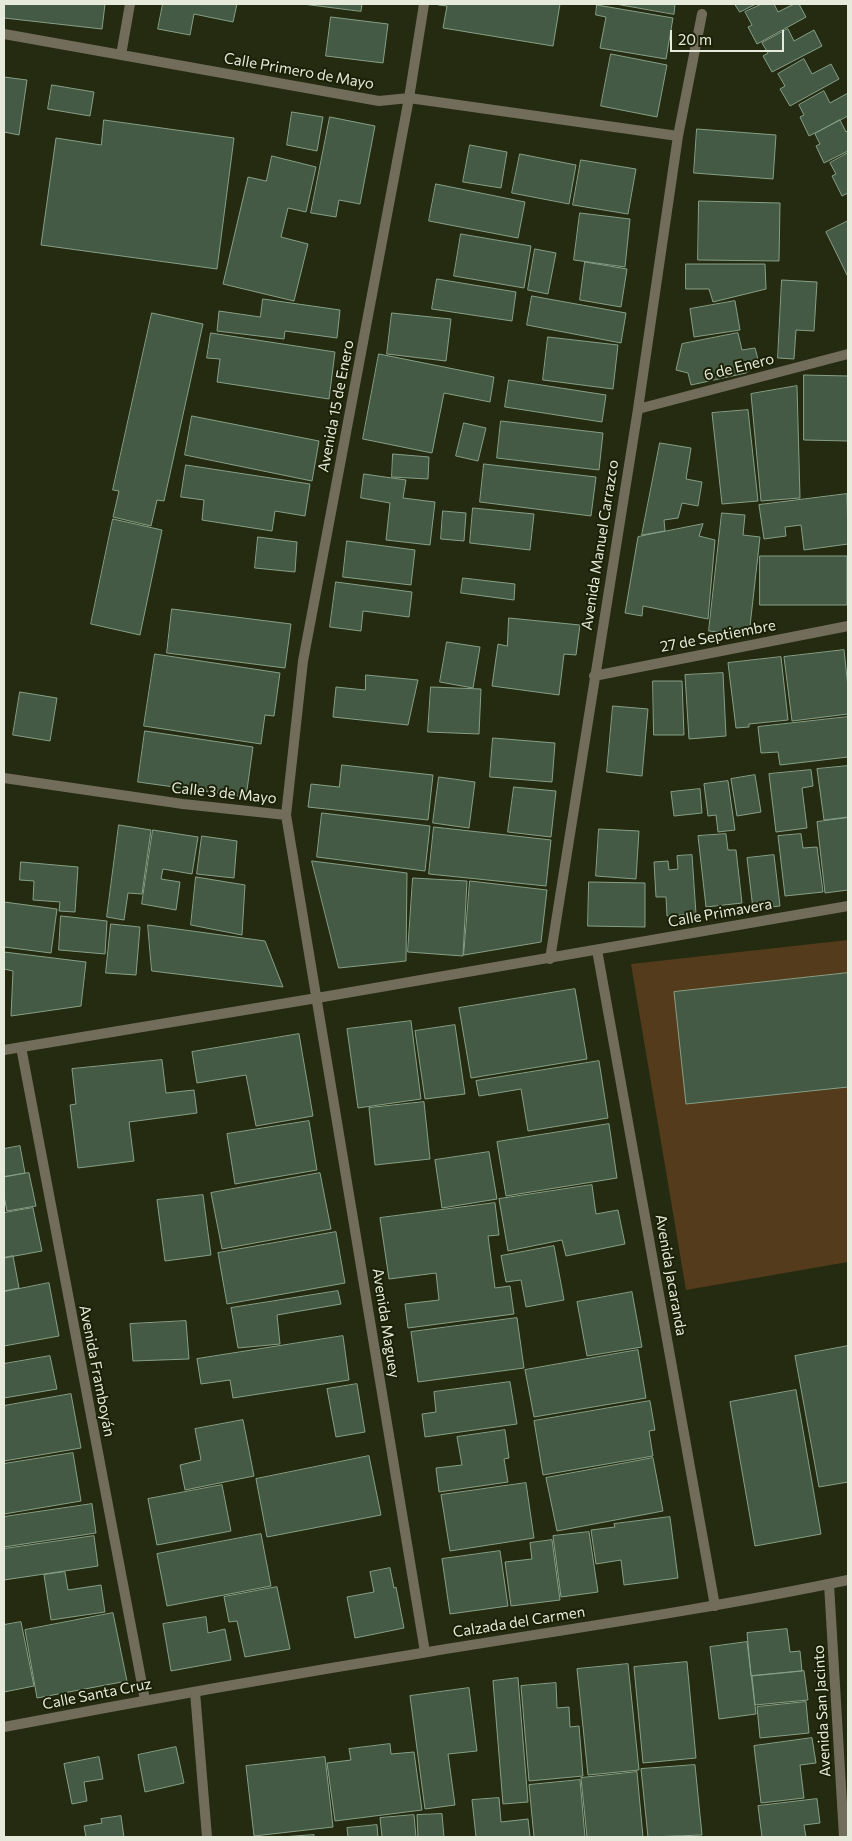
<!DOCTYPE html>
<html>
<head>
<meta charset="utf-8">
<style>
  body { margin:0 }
  #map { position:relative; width:852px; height:1841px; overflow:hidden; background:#252b11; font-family:Commissioner,sans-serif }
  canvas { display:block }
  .frame { position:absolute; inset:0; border:5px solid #e5eada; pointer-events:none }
  .scale { position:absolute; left:670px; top:30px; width:114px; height:22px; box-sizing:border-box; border:2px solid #e5eada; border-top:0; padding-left:6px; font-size:15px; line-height:18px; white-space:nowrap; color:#e5eada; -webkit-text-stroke:4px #1b2107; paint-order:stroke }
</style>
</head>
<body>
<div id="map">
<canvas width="852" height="1841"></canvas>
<div class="frame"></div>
<div class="scale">20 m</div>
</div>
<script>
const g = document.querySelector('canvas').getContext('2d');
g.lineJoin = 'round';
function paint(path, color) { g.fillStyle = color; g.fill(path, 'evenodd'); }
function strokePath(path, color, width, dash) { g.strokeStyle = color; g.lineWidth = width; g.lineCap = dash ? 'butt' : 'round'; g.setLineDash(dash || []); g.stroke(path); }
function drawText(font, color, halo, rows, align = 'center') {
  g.font = font + ' Commissioner,sans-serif'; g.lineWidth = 4; g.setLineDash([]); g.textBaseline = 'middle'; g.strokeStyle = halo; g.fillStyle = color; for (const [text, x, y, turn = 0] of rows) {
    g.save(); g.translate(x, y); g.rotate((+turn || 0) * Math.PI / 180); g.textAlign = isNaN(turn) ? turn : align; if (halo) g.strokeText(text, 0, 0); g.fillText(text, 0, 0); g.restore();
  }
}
paint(new Path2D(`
  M848 940V1262L686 1290 631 964Z`), '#533b1c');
const building = new Path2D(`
  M4 4H105L102 29 4 18Z
  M163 4H237L233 22 194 14 190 35 158 29Z
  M303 4H362L361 11Z
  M440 4H560L553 46 443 28 447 6 439 5Z
  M616 4H675L674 14Z
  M735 4H756L740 12Z
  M762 4H774L778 12 794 4H799L806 17 757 44 748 27 752 25 745 12Z
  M597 5 673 18 666 59 600 48 606 17 596 15Z
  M331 17 388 24 383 63 326 56Z
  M788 29 794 41 814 30 822 46 772 72 763 56 768 53 762 43Z
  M611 54 667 65 657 117 601 106Z
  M804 59 812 74 831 64 839 79 790 106 780 89 785 86 778 74Z
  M4 77 27 80 19 135 4 132Z
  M52 85 94 92 90 116 48 109Z
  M824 91 830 103 848 93V116L809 136 800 117 804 115 799 105Z
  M292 112 323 117 317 151 287 145Z
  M330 117 375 126 360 204 339 200 336 217 311 213Z
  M104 120 234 138 217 269 41 245 56 138 101 145Z
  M840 120 846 132 848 130V151L824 163 816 146 820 144 815 134Z
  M697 129 776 135 773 179 694 173Z
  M470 145 507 152 501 188 463 182Z
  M848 153V193L842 196 832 176 836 174 830 163Z
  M520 154 576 165 569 204 512 193Z
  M272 156 316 167 306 212 288 208 281 237 308 244 294 301 223 284 248 177 266 181Z
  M581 160 636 169 628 214 573 205Z
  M436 184 525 202 518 238 429 221Z
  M699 201 780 203 779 261 698 260Z
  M580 213 630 219 625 267 574 260Z
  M848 221V277L826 232Z
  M461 234 531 246 524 288 454 276Z
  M535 249 556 253 548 294 528 290Z
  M585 262 627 269 621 307 580 300Z
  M686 264H765L766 289 713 302 709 289H686Z
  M437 279 516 292 512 321 432 309Z
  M782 280 817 282 814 331 796 330 794 359 778 358Z
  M532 296 626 313 621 343 527 325Z
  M263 299 340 310 337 338 285 331 284 339 217 331 219 311 260 317Z
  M735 301 740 330 694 337 690 309Z
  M152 313 203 324 164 501 157 500 151 526 113 517 119 491 113 490Z
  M392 313 451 319 446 361 387 354Z
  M211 333 335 352 329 399 217 382 220 359 207 358Z
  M738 333 742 350 755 348 759 363 746 373 691 385 688 373 676 370 682 344Z
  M548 337 618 345 613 389 543 380Z
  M379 354 494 377 490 402 444 393 432 453 363 439Z
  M804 375 848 376V441L804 440Z
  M509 380 606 395 602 422 505 407Z
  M797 386 800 498 761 501 751 394Z
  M748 410 758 501 722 504 712 413Z
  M192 416 319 441 312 481 185 455Z
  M501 421 603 433 599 470 497 458Z
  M464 423 486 428 478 461 456 456Z
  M660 443 691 448 686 479 702 482 698 506 682 503 678 518 664 520 665 531 642 535Z
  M393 454 429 457 428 479 392 477Z
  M484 464 596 477 591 516 480 502Z
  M186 465 310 484 305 516 275 511 272 531 202 520 204 500 181 497Z
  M364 474 406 480 403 498 435 502 430 545 386 540 390 503 361 498Z
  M847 494 848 544 804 550 801 525 785 527 786 536 764 539 759 505Z
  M473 508 534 514 530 550 470 543Z
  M443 511 466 513 464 541 441 539Z
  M722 513 745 515 743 535 760 537 749 635 709 631Z
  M113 519 162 530 140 635 91 624Z
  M703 524 699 536 715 540 708 619 643 606 642 616 625 613 638 537Z
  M258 537 297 542 295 572 255 568Z
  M347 541 415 550 411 585 343 577Z
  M760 556H847V605H760Z
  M463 578 515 584 514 600 461 593Z
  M336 582 412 592 409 617 363 611 361 631 330 627Z
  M172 609 291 624 285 668 167 653Z
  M509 618 580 625 576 655 564 654 559 695 492 686 498 644 507 646Z
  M447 642 480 647 473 688 440 682Z
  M844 650 848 687V714L792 721 784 657Z
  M155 654 280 673 274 716 265 715 261 744 144 726Z
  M781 657 788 720 749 724V727L736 728 728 663Z
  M723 673 726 736 689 739 685 675Z
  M366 675 418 680 408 725 333 717 336 687 365 690Z
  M653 681H682L684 735H654Z
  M431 687 481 689 479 734 428 732Z
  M20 692 57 698 50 741 13 735Z
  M613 706 648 709 642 776 607 772Z
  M848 717V757L780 765 778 752 761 753 758 727Z
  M145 731 253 747 246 797 138 782Z
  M493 738 555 743 552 782 490 777Z
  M342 765 433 775 428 820 308 807 311 784 339 787Z
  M848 766V817L824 820 817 769Z
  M811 770 813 786 802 788 807 828 776 832 769 774Z
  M755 775 761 812 737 816 731 779Z
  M439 777 475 782 469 828 433 823Z
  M728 781 735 830 718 832 716 815 708 816 704 784Z
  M514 787 556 791 551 837 508 832Z
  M700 789 702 813 674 816 671 792Z
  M322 813 430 826 425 871 317 857Z
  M848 818V890L825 893 817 822Z
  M119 825 151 830 142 894 128 893 124 920 107 917Z
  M434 827 551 840 546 886 429 874Z
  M599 829 639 831 636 879 596 876Z
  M153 830 198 837 192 874 163 869 161 879 180 882 176 910 142 904Z
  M726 834 728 850H736L742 903 706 907 698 836Z
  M801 834 803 848 817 847 823 892 785 896 778 836Z
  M202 836 237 841 234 878 197 874Z
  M692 855 696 914 667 916 666 897H656L654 862 668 861 669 870 678 869 677 856Z
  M774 855 780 906 753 909 747 858Z
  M312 861 407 873 406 961 339 968Z
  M21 862 78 867 75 912 59 911 60 902 33 900 34 881 20 880Z
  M196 877 245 885 242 935 191 925Z
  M413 878 467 881 463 956 408 952Z
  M470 881 547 890 541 942 464 955Z
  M589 882 645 883V927L588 926Z
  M4 902 57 909 51 953 4 947Z
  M61 916 107 921 105 954 59 950Z
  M111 924 140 927 136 975 106 973Z
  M148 925 265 941 283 987 152 971Z
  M4 952 86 962 81 1006 11 1016 13 971 4 969Z
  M848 973V1087L686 1104 674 992Z
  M575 989 587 1059 471 1078 459 1008Z
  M411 1021 421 1099 358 1108 347 1029Z
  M455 1025 465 1094 425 1099 415 1031Z
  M299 1034 313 1116 256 1126 246 1075 197 1083 192 1052Z
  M162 1060 166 1093 194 1090 197 1113 129 1122 134 1161 78 1168 70 1105 76 1104 72 1069Z
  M599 1061 608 1118 528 1131 521 1089 479 1096 476 1081Z
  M424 1102 430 1159 375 1165 369 1108Z
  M309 1121 317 1170 235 1184 227 1134Z
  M609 1124 617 1178 506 1196 497 1142Z
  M20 1146 25 1173 4 1177V1149Z
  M489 1152 497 1199 442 1208 435 1160Z
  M29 1173 36 1206 7 1211 4 1196V1177Z
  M320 1173 331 1229 222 1249 211 1193Z
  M592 1185 596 1214 618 1210 625 1244 566 1256 562 1240 508 1251 499 1199Z
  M203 1195 211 1255 165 1261 157 1200Z
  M495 1203 499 1235 488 1236 495 1288 510 1286 514 1314 408 1328 405 1304 439 1300 436 1273 389 1279 380 1218Z
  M33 1208 42 1251 4 1258V1213Z
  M336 1232 345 1283 227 1304 218 1253Z
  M554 1246 564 1300 526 1307 521 1280 506 1282 501 1256Z
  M13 1256 19 1288 4 1291V1258Z
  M49 1283 59 1336 4 1346V1292Z
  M338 1291 341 1304 277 1315 280 1344 238 1348 231 1308Z
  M632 1292 642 1347 587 1356 577 1302Z
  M517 1318 524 1368 418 1382 411 1332Z
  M186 1321 189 1359 133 1361 130 1324Z
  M343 1336 349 1380 233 1398 230 1380 201 1384 197 1359Z
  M848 1346V1482L819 1487 795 1356Z
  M638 1350 646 1398 534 1417 525 1370Z
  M50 1356 57 1389 4 1398V1364Z
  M510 1382 517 1424 425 1437 422 1414 436 1412 434 1392Z
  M357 1384 365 1432 336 1437 327 1389Z
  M796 1390 821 1534 755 1546 730 1402Z
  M71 1394 81 1448 4 1461V1406Z
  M650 1401 655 1430 649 1431 653 1456 543 1475 534 1421Z
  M243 1420 254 1476 185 1490 180 1465 201 1460 195 1429Z
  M505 1430 509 1458 504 1459 508 1482 439 1492 436 1468 462 1465 457 1437Z
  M73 1453 81 1501 4 1514V1464Z
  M369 1456 381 1515 267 1537 256 1479Z
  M653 1458 663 1511 557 1531 546 1478Z
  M526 1483 534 1538 450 1551 441 1495Z
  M222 1485 231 1531 157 1545 148 1499Z
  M92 1504 96 1533 4 1547V1517Z
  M670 1517 678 1578 624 1585 621 1560 596 1564 591 1530 615 1527 614 1524Z
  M589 1532 598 1592 561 1597 553 1536Z
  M261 1534 271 1586 167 1606 157 1554Z
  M94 1536 98 1566 4 1580V1549Z
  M552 1540 560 1600 511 1606 505 1562 532 1559 530 1543Z
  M500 1551 508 1606 450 1614 442 1559Z
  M390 1568 394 1588 396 1587 404 1628 355 1638 347 1597 374 1592 370 1572Z
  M65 1572 68 1590 101 1585 105 1612 51 1620 44 1575Z
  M277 1587 290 1649 245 1657 237 1621 229 1622 224 1597Z
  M113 1613 127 1681 37 1698 25 1630Z
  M206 1617 208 1633 225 1629 231 1660 171 1671 163 1624Z
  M21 1622 34 1686 4 1692V1625Z
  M787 1629 790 1652 800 1651 802 1671 751 1676 747 1633Z
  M747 1642 756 1714 719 1719 710 1647Z
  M687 1662 696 1758 643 1763 634 1667Z
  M628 1664 639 1770 588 1775 577 1669Z
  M804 1671 808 1700 755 1705 752 1676Z
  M518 1678 528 1802 503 1804 493 1681Z
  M556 1683 557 1708 569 1707 570 1727 579 1726 583 1776 529 1781 521 1686Z
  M469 1688 477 1751 448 1754 455 1805 425 1809 410 1696Z
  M806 1702 809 1733 760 1738 757 1707Z
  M812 1738 816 1763 800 1765 804 1798 761 1803 754 1746Z
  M390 1744 391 1754 414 1752 422 1810 335 1821 327 1763 351 1760 349 1749Z
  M176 1747 184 1783 145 1792 138 1755Z
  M99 1757 103 1779 84 1782 87 1801 72 1804 64 1764Z
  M325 1757 333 1827 254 1836 246 1766Z
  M695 1765 702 1835 648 1837 641 1769Z
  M637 1772 643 1837H587L581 1778Z
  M580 1780 585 1837H534L529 1785Z
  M499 1798 501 1822 528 1819 530 1837H476L472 1800Z
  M817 1799 820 1823 804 1825 806 1837H762L758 1806Z
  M442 1814 444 1837H418L417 1815Z
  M414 1815 416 1837H382L380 1818Z
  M121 1816 124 1837H86L84 1826 102 1823 101 1819Z
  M377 1825 378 1837H348L347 1828Z
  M314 1835V1837H281Z`);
paint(building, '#445a45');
strokePath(building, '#869f87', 1);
strokePath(new Path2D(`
  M424 4 409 98 303 661 286 815 425 1652
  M4 34 379 101 409 98 678 136
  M121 55 130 4
  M638 409 848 354
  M594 676 848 626
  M4 778 183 804 286 815
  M597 950 715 1606
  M550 959 638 409 678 136 702 14
  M21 1047 145 1700
  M4 1050 317 998 848 906
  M829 1584 844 1837
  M195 1692 207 1837`), '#726d5b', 10);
strokePath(new Path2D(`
  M4 1727C145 1700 286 1675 428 1652 568 1629 709 1609 848 1580`), '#726d5b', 10);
drawText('15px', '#e5eada', '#1b2107', [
  ["Calle Primero de Mayo",299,71,10],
  ["6 de Enero",739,367,-14],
  ["Avenida 15 de Enero",336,406,-79],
  ["Avenida Manuel Carrazco",600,545,-81],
  ["27 de Septiembre",718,636,-11],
  ["Calle 3 de Mayo",224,793,6],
  ["Calle Primavera",720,913,-10],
  ["Avenida Jacaranda",671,1275,80],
  ["Avenida Maguey",386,1323,81],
  ["Avenida Framboyán",97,1371,79],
  ["Calzada del Carmen",519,1622,-9],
  ["Calle Santa Cruz",97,1694,-11],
  ["Avenida San Jacinto",822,1711,-93]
]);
</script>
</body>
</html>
